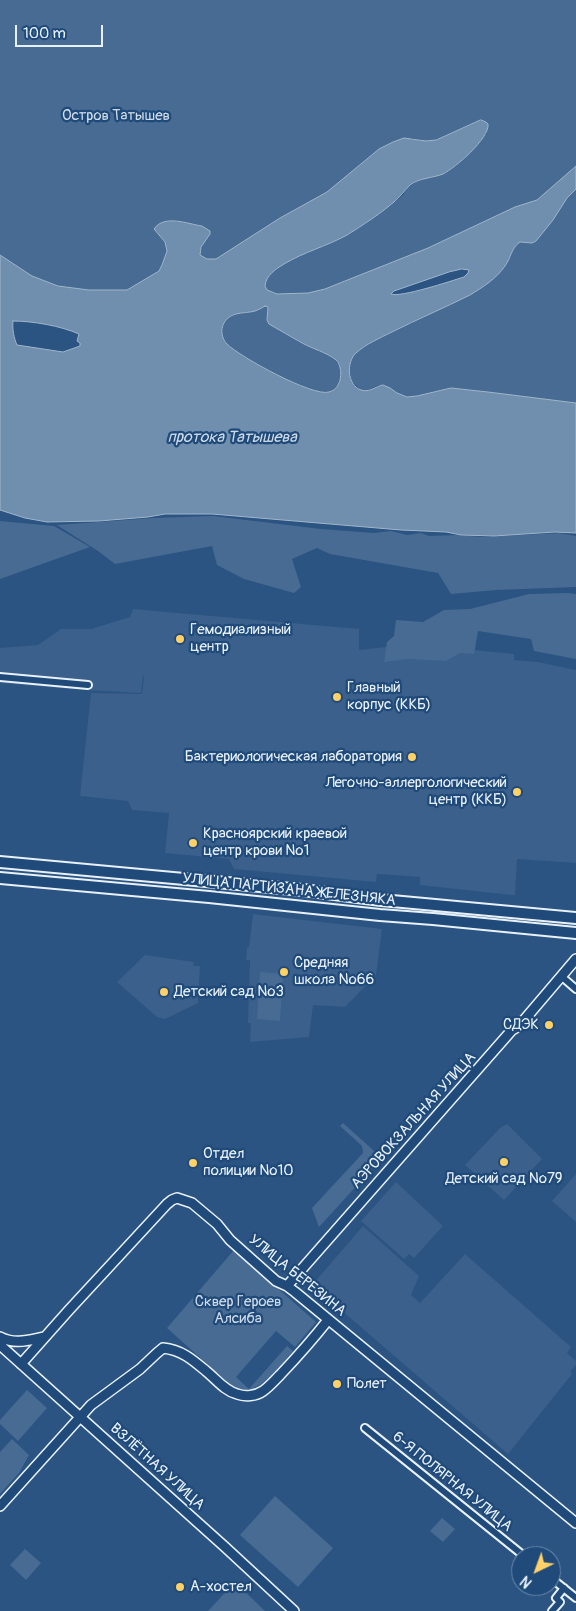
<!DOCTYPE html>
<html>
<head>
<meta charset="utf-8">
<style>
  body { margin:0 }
  #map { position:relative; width:576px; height:1611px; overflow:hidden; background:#2b5482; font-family:Pangolin,sans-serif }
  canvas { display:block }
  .north { position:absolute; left:511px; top:1546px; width:50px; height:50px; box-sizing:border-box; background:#1f4a7a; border:1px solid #6f8dac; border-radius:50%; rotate:222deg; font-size:14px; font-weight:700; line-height:20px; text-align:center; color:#e8f1f8 }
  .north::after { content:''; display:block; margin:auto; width:18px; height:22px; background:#ffd166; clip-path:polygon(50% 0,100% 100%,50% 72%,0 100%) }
  .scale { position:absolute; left:15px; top:25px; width:88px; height:22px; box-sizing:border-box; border:2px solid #e8f1f8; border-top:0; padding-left:6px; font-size:15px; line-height:18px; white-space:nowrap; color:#e8f1f8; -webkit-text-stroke:4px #1f4a7a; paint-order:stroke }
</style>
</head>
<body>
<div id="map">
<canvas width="576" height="1611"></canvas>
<div class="north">N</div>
<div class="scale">100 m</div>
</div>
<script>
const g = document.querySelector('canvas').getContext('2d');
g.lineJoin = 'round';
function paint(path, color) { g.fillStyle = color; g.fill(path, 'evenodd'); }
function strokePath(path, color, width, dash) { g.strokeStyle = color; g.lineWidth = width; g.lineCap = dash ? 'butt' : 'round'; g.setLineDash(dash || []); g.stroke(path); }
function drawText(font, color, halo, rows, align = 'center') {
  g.font = font + ' Pangolin,sans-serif'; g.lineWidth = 4.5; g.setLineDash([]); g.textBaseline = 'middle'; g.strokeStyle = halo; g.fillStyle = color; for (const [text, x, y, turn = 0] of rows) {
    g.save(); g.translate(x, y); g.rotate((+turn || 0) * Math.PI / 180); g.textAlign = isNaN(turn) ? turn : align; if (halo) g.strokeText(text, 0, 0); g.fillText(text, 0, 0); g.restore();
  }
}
paint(new Path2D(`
  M133 609 359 629V650L386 647 395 642 514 654V660L538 662 576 670V863L517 859 515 895H511L420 885V877L377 874 376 882 234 869 229 859 165 853 169 813 132 810 128 801 80 796 91 693 142 694 144 676 225 673 143 676 141 693 84 690 0 683V648L38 645 61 629H91L130 617Z
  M253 914 382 929 376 975 345 1007 313 1005 309 1037 250 1042 251 1023H248L250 960H246L247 948 249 947Z
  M145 955 194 962 193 966H200L198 1003 165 1019 157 1017 117 982Z
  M507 1124 542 1159 504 1200 465 1165 500 1128Z
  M576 1174V1222L552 1201Z
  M396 1182 443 1226 414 1258 409 1254 404 1259 361 1221Z
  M363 1226 419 1276 411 1295 420 1303 465 1254 571 1347 567 1353 576 1361V1365L570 1372 572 1374 508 1454 312 1285Z`), '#3a608b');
paint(new Path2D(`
  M0 0H576V166L537 200 515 207 428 248 350 279 325 289 308 293 277 294 267 290 265 286C266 271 286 262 298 257 318 247 340 240 360 227 373 218 391 206 403 195 405 192 407 188 410 186 418 179 432 178 442 174 460 166 475 147 487 133L474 123 436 140 426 141 412 138 379 149 327 192 280 218 216 259C209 259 201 260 199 252L210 231 202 226 175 221 154 229 165 242 167 251 162 265 159 271 128 290H89L58 286 32 276 0 255Z
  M576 189V403L488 392 451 388 417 396 407 397 397 393 390 388 379 385 367 390H361L354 384 351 379 349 366 351 358 357 352 376 340 454 303 484 286 506 265 512 250 520 242 528 243 541 235 567 198Z
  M265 306 268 307 267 319C277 327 288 335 299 342 313 350 346 356 340 377 339 384 335 389 329 393 323 392 316 392 310 390 295 385 234 354 226 342 222 337 221 330 224 324 230 312 243 314 254 311 258 310 261 308 265 306Z
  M213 516 321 529 374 533 391 531 407 535 421 533 429 536 456 535 482 537 559 533 576 536V587L496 590 451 594 438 573 330 554 317 548 292 559 301 587 294 593 244 579 217 565 212 546 115 564 98 551 57 525 153 518Z
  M0 521 54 526 90 547 0 579Z
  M567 593 576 594V659L534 651 531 639 478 631 474 654 460 653 446 661 408 659 384 662 387 642 394 636 396 620 423 622 444 610 470 609 529 594Z
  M260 972 283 974 280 1021 257 1019Z
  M343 1123 382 1158 319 1227 312 1208 363 1153 362 1146 340 1126Z
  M234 1250 316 1322 295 1347 276 1331 236 1377 249 1389 287 1346 293 1351C278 1367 259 1399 233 1387L167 1328Z
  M27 1390 47 1408 18 1441 0 1424V1420Z
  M12 1439 29 1455 19 1473 0 1494V1452Z
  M275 1496 333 1548 298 1587 240 1535Z
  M442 1518 455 1529 443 1542 430 1531Z
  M25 1549 41 1563 26 1580 10 1565Z
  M235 1582 265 1611H208Z`), '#476b93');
const water = new Path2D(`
  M481 120 486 122 488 124C490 138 455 168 443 174 433 178 419 178 410 185 405 190 400 197 394 202 380 214 363 225 347 235 327 246 304 252 284 264 276 269 266 275 265 286L267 290 277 294 308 293 325 289 350 279 428 248 515 207 537 200 576 166V189L567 198 553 220 536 241 532 243 520 242C511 248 511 258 505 266 496 279 483 287 470 295 444 308 418 319 392 332 380 338 366 344 356 353 346 362 347 385 361 390 369 393 376 386 383 385L390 388 397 393 407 397 417 396 451 388 488 392 576 403V533L555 532 494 536 461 535 446 532 401 530 212 514H165L148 517 99 521 47 522 25 518 0 510V255L32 276 58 286 89 290H127L159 271 162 265 167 251 165 242 154 229C164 214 188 224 202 226L210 231V234L201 247 200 255 207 259H216L280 218 327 192 379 149 393 142 404 138 426 141 436 140ZM462 269 469 270 468 273 464 277C451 281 400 298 391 294L394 291 449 272ZM265 306 268 307 267 320 269 324C280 330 291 337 302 343 313 349 326 352 336 360 344 368 342 389 329 392 313 397 240 357 227 344 222 339 220 330 224 323 231 311 244 314 255 311 258 310 262 308 265 306ZM13 321C33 321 61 326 79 334L77 341 80 343V346L63 352 17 345C14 338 12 329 13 321Z`);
paint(water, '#708ead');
strokePath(water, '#a0b6cb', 1);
const street = new Path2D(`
  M0 677 88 685
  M561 976 576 989
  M365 1428 524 1556
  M551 1578 576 1598
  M552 1611 560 1602 556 1598 564 1588`);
const secondary = new Path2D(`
  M287 1286 512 1030 519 1026 576 959
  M0 1337C15 1345 29 1340 45 1337
  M0 1345 225 1547 294 1611
  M21 1364 69 1310 167 1204 172 1200 177 1198 192 1203 217 1224 230 1240 276 1281 287 1286 295 1292 576 1523
  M0 1506 91 1405 140 1369 157 1353 163 1348C182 1350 193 1360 206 1371 216 1379 225 1391 237 1394 245 1397 256 1396 263 1391 269 1387 275 1380 280 1375 297 1357 313 1339 328 1320`);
const primary = new Path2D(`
  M0 862 303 890 381 900 576 918
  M0 878 209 897 380 915 433 919 576 933`);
strokePath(street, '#e8f1f8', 10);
strokePath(secondary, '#e8f1f8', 12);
strokePath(primary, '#e8f1f8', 14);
strokePath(street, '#1f4a7a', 6);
strokePath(secondary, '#1f4a7a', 9);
strokePath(primary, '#1f4a7a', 10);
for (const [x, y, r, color] of [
  [180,639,5,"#ffd166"],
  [337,697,5,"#ffd166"],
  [412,757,5,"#ffd166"],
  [517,792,5,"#ffd166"],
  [193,843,5,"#ffd166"],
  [284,972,5,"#ffd166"],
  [164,992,5,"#ffd166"],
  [549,1025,5,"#ffd166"],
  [504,1162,5,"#ffd166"],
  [193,1163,5,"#ffd166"],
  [337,1384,5,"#ffd166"],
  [180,1587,5,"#ffd166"]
]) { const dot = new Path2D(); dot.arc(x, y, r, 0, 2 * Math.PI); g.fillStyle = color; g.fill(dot); strokePath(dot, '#1f4a7a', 2); }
drawText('15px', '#d0dde9', '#1f4a7a', [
  ["Остров Татышев",116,116],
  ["Сквер Героев",238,1302],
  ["Алсиба",238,1319]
]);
drawText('15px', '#e8f1f8', '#1f4a7a', [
  ["Гемодиализный",190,630],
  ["центр",190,647],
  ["Главный",347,688],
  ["корпус (ККБ)",347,705],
  ["Бактериологическая лаборатория",402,757,"right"],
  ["Легочно-аллергологический",507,783,"right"],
  ["центр (ККБ)",507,800,"right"],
  ["Красноярский краевой",203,834],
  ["центр крови №1",203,851],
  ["Средняя",294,963],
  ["школа №66",294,980],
  ["Детский сад №3",174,992],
  ["СДЭК",539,1025,"right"],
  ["Отдел",203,1154],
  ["полиции №10",203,1171],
  ["Детский сад №79",504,1179,"center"],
  ["Полет",347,1384],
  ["А-хостел",190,1587]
], 'left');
drawText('15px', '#e8f1f8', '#1f4a7a', [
  ["УЛИЦА ПАРТИЗАНА ЖЕЛЕЗНЯКА",289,890,6],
  ["АЭРОВОКЗАЛЬНАЯ УЛИЦА",414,1121,-48],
  ["УЛИЦА БЕРЕЗИНА",297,1276,39],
  ["ВЗЛЁТНАЯ УЛИЦА",157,1467,42],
  ["6-Я ПОЛЯРНАЯ УЛИЦА",452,1482,39]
]);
drawText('italic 16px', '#d0dde9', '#1f4a7a', [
  ["протока Татышева",232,438]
]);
</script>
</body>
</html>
